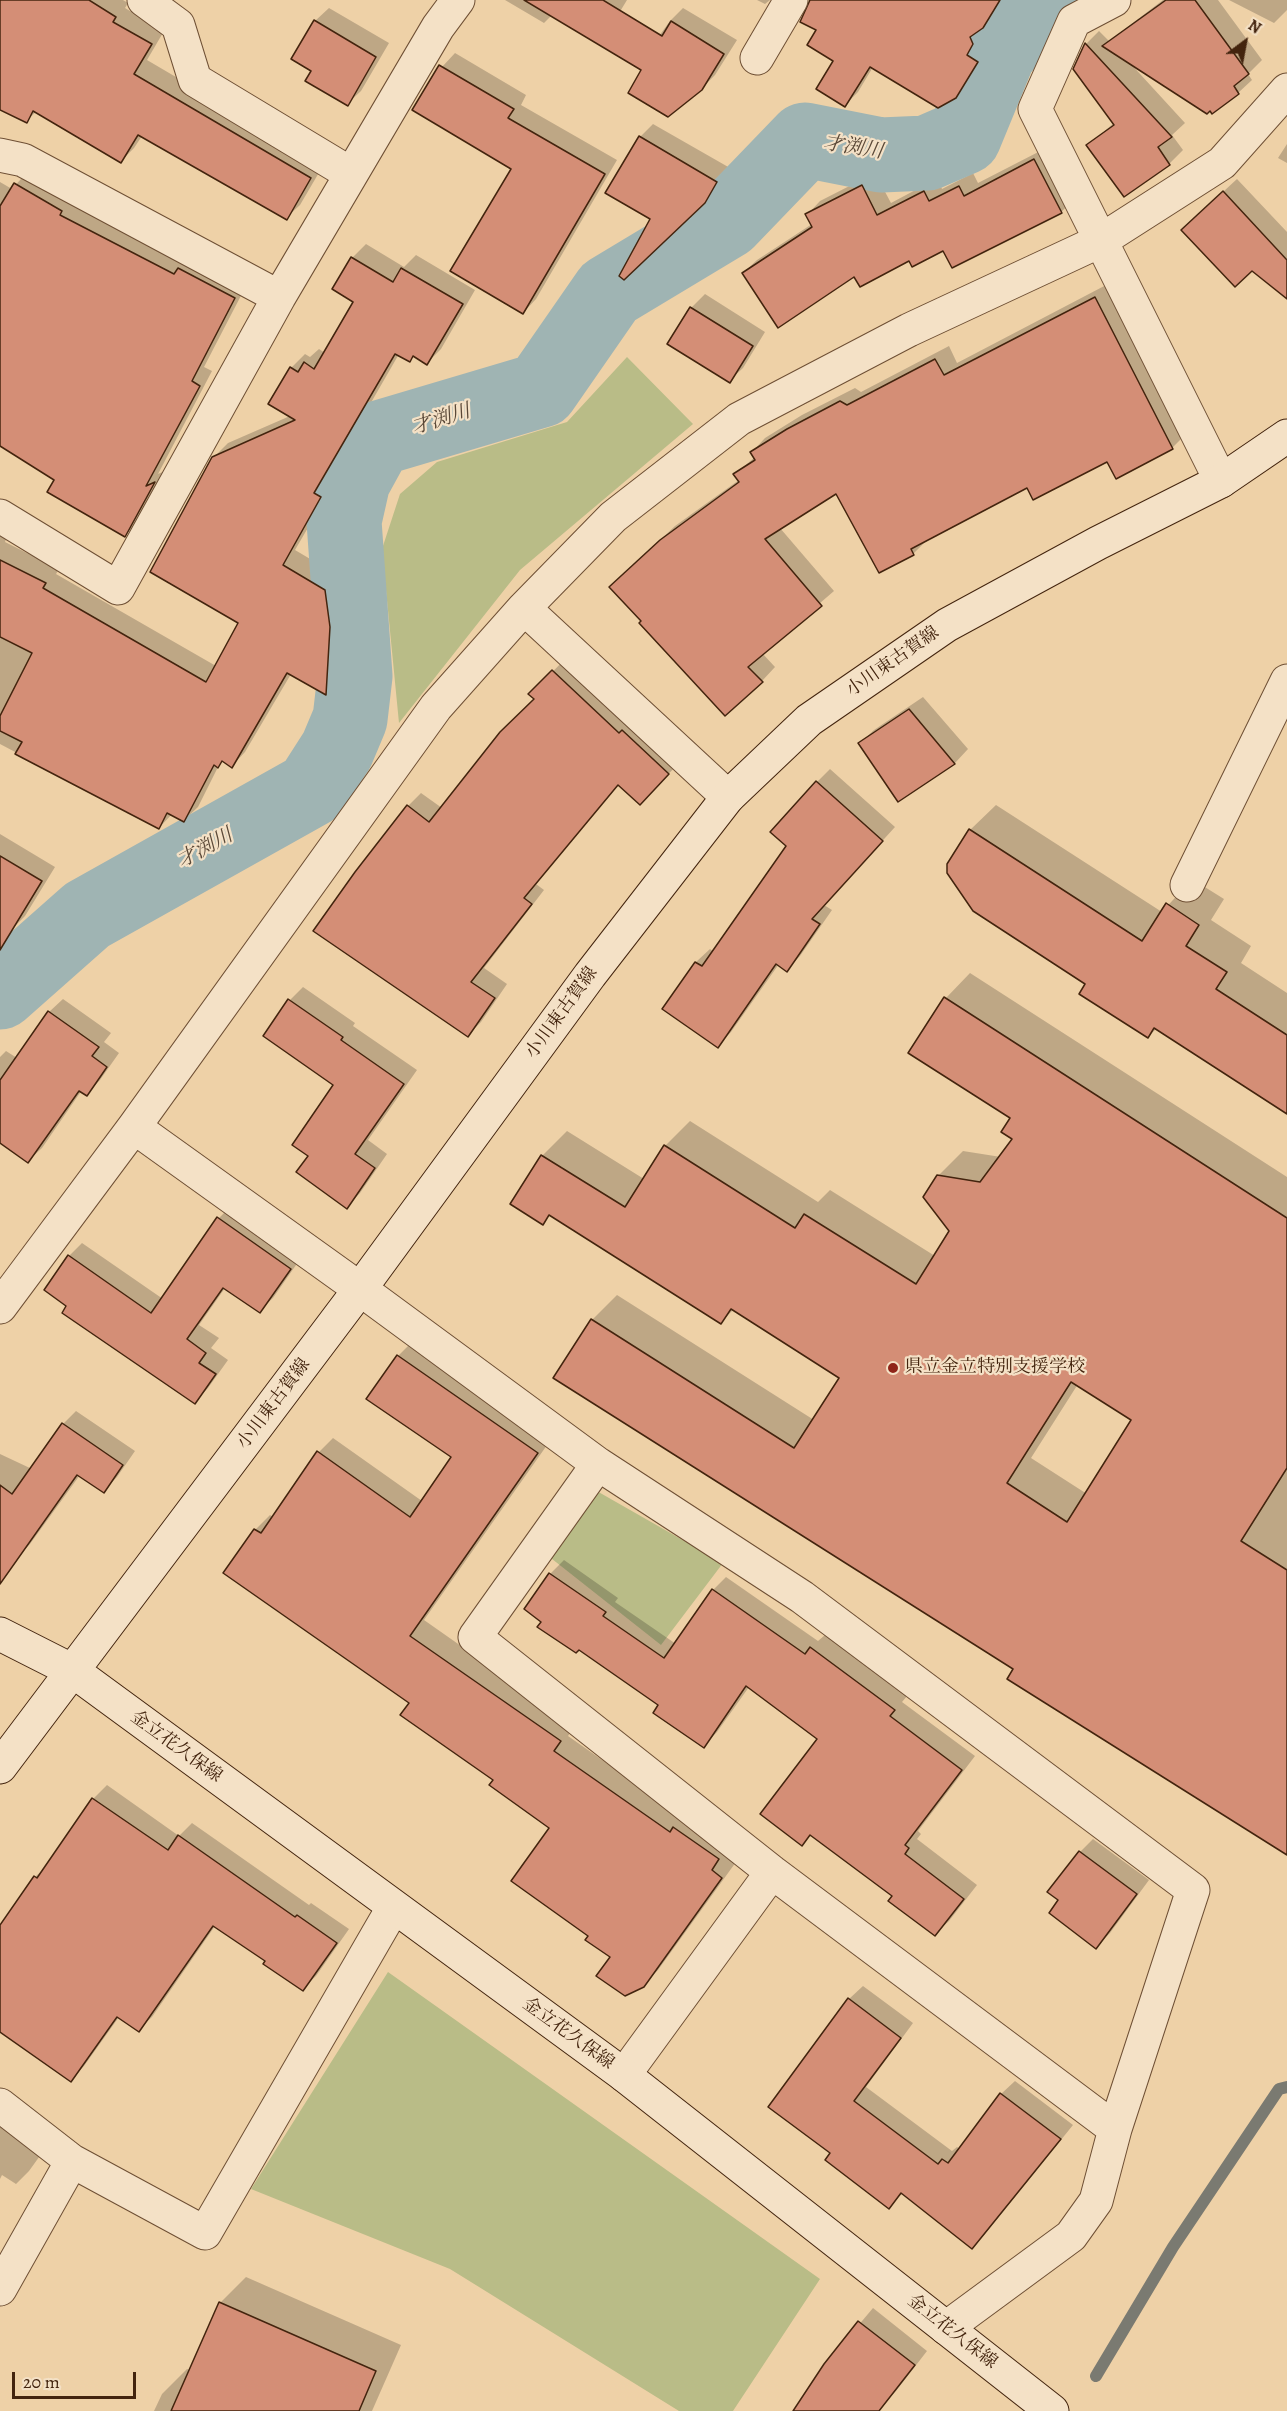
<!DOCTYPE html>
<html>
<head>
<meta charset="utf-8">
<style>
  body { margin:0 }
  #map { position:relative; width:1287px; height:2411px; overflow:hidden; background:#eed1a7; font-family:Alegreya,serif }
  canvas { display:block }
  .north { position:absolute; left:1215px; top:12px; width:60px; height:60px; -webkit-text-stroke:4px #f4e1c6; paint-order:stroke; rotate:32deg; font-size:16px; font-weight:700; line-height:24px; text-align:center; color:#43240e }
  .north::after { content:''; display:block; margin:auto; width:21px; height:27px; background:#43240e; clip-path:polygon(50% 0,100% 100%,50% 72%,0 100%) }
  .scale { position:absolute; left:12px; top:2372px; width:124px; height:27px; box-sizing:border-box; border:3px solid #43240e; border-top:0; padding-left:8px; font-size:18px; line-height:21px; white-space:nowrap; color:#43240e; -webkit-text-stroke:4px #f4e1c6; paint-order:stroke }
</style>
</head>
<body>
<div id="map">
<canvas width="1287" height="2411"></canvas>
<div class="north">N</div>
<div class="scale">20 m</div>
</div>
<script>
const g = document.querySelector('canvas').getContext('2d');
g.lineJoin = 'round';
function paint(path, color) { g.fillStyle = color; g.fill(path, 'evenodd'); }
function strokePath(path, color, width, dash) { g.strokeStyle = color; g.lineWidth = width; g.lineCap = dash ? 'butt' : 'round'; g.setLineDash(dash || []); g.stroke(path); }
function drawText(font, color, halo, rows, align = 'center') {
  g.font = font + ' Alegreya,"Noto Serif JP",serif'; g.lineWidth = 4.5; g.setLineDash([]); g.textBaseline = 'middle'; g.strokeStyle = halo; g.fillStyle = color; for (const [text, x, y, turn = 0] of rows) {
    g.save(); g.translate(x, y); g.rotate((+turn || 0) * Math.PI / 180); g.textAlign = isNaN(turn) ? turn : align; if (halo) g.strokeText(text, 0, 0); g.fillText(text, 0, 0); g.restore();
  }
}
paint(new Path2D(`
  M627 357 693 424 520 570 399 723 382 549 400 494 437 462 567 422Z
  M595 1490 723 1563 661 1645 547 1555Z
  M388 1972 820 2279 733 2411H679L450 2269 251 2189Z`), '#b9bc87');
paint(new Path2D(`
  M0 0H123L128 3 125 8 164 31 147 60 324 164 300 205 286 218 142 136 134 148 121 161 36 112 26 121 0 108Z
  M505 0H627L610 28 552 15 544 23Z
  M757 0H770L765 4Z
  M811 0H1004L996 13 984 25 986 29 979 41 991 48 970 83 955 97 873 67 858 92 845 105 835 61 818 30Z
  M1163 0H1218L1262 60 1248 74 1252 80 1238 93 1130 63 1185 123 1172 135 1183 150 1169 164 1125 195 1088 145 1114 123 1086 44 1099 31 1109 41Z
  M1229 0H1287V10L1274 23Z
  M329 8 389 43 361 91 347 104 313 71 315 21Z
  M683 8 737 40 715 75 701 89 637 66 670 21Z
  M455 53 526 95 521 105 617 160 536 299 523 313 513 169 442 67Z
  M653 124 730 168 718 188 704 202 652 218 640 137Z
  M1287 144V163L1278 158Z
  M1048 147 1075 199 1061 212 855 275 743 273 757 260 812 224 807 215 820 201 875 173 891 203 938 178 942 189 973 173 978 183Z
  M29 170 247 284 204 367 212 371 158 474 167 470 139 521 125 535 56 480 0 445V182L12 189Z
  M1237 179 1287 232V297L1197 216Z
  M366 244 404 267 416 255 475 290 441 349 427 363 415 355 410 360 399 354 327 479 334 483 295 550 339 576 343 613 339 679 325 693 291 674 245 752 232 766 223 761 219 765 198 807 184 820 172 814 159 828 0 744V530L8 534 5 542 59 569 56 574 216 666 240 623 213 458 228 443 290 416 270 404 291 368 305 354 310 357 319 349 325 353 355 301 352 258Z
  M1108 284 1185 435 1172 448 1107 460 1028 486 927 540 913 554 837 492 780 528 834 591 762 653 775 667 762 681 643 621 624 574 675 526 739 480 735 474 755 457 752 452 765 438 802 415 855 388 861 392 949 346 957 363Z
  M705 294 765 332 743 368 729 381 691 308Z
  M567 657 682 760 653 790 619 784 536 884 544 890 484 968 507 984 481 1022 468 1035 408 806 421 793 442 808 536 699 531 694Z
  M923 697 968 749 955 763 899 800 860 743 874 730Z
  M830 769 895 827 824 905 832 910 800 956 787 970 779 964 731 1032 718 1046 664 1008 696 962 710 949 714 952 788 846 817 782Z
  M996 805 1162 912 1192 879 1224 899 1211 920 1251 946 1241 963 1287 993V1112L1157 1028 1148 1037 1087 983 970 830Z
  M0 834 55 867 25 916 11 930 0 923Z
  M970 973 1287 1177V1854L1015 1669 592 1320 617 1295 814 1420 841 1377 734 1309 721 1322 551 1214 542 1223 512 1204 542 1156 567 1131 644 1179 665 1146 690 1121 818 1202 830 1190 935 1256 951 1231 938 1176 963 1151 1001 1157 1014 1139 1012 1118 946 998ZM1078 1384 1133 1419 1087 1494 1031 1458Z
  M303 987 355 1023 353 1026 417 1070 368 1140 387 1154 360 1193 347 1207 310 1156 335 1085 290 1000Z
  M63 999 111 1033 104 1042 119 1053 100 1080 87 1094 82 1090 42 1148 28 1161 0 1141V1057L6 1051 17 1058 49 1012Z
  M232 1205 303 1255 273 1298 259 1311 225 1288 199 1325 219 1338 211 1348 228 1360 208 1388 195 1402 69 1306V1256L82 1243 163 1299 219 1218Z
  M413 1341 552 1438 424 1620 575 1726 568 1736 685 1818 736 1862 658 1970 643 1985 590 1935 551 1827 495 1780 411 1703 255 1530 270 1515 273 1517 319 1452 333 1438 422 1501 453 1457 398 1356Z
  M76 1411 135 1451 117 1477 103 1491 80 1475 30 1544 17 1558 0 1546V1454L32 1469 63 1424Z
  M564 1560 618 1598 615 1602 676 1644 713 1590 726 1577 818 1641 825 1635 907 1696 902 1702 975 1756 918 1831 921 1834 917 1839 977 1885 949 1921 935 1934 894 1896 811 1834 802 1844 819 1739 749 1687 717 1732 704 1746 661 1705 526 1609 550 1574Z
  M107 1785 179 1836 192 1823 309 1905 311 1903 349 1929 316 1976 302 1989 267 1961 215 1926 152 2017 138 2030 119 2017 84 2066 71 2080 0 2030V1956L35 1877 47 1866 93 1799Z
  M1093 1839 1149 1880 1110 1933 1096 1947 1061 1899 1080 1852Z
  M863 1986 913 2023 866 2087 952 2151 957 2147 960 2149 1001 2094 1015 2081 1073 2125 985 2234 972 2247 903 2193 888 2207 832 2153 849 1999Z
  M0 2114 47 2146 29 2171 16 2184 2 2175 0 2179Z
  M246 2277 401 2345 372 2411H154L162 2394 187 2369 190 2370 221 2302Z
  M873 2308 927 2351 896 2391 883 2404 869 2411H795L825 2365Z`), '#0003');
strokePath(new Path2D(`
  M1096 2376 1173 2247 1279 2089 1287 2087`), '#7a7a71', 12);
strokePath(new Path2D(`
  M0 992 87 915 312 789 337 750 350 719 355 676 344 521 353 481 376 439 541 390 609 292 727 221 805 140 881 155 927 153 964 137 999 52 1032 16 1058 0`), '#9fb4b3', 75);
const building = new Path2D(`
  M0 0H89L116 17 113 22 152 44 134 74 311 178 287 220 138 135 121 163 33 111 27 123 0 110Z
  M524 0H603L662 36 671 21 724 54 702 90 668 117 628 93 641 70Z
  M810 0H1000L983 28 970 37 973 44 967 55 978 62 956 98 938 108 870 67 845 107 816 89 833 61 807 45 816 30 800 22Z
  M1166 0H1195L1249 74 1234 86 1239 94 1212 114 1210 111 1207 114 1102 46Z
  M314 20 376 57 348 106 305 81 311 71 291 59Z
  M1085 43 1172 137 1158 147 1170 165 1124 197 1086 145 1114 125 1073 69Z
  M439 65 514 109 508 118 605 174 523 314 450 271 511 169 412 110Z
  M639 136 717 182 705 203 624 280 619 276 650 219 605 193Z
  M1034 159 1062 213 952 268 943 251 912 267 909 261 860 287 854 277 778 328 742 273 812 227 805 214 862 185 877 215 924 191 929 201 959 186 964 196Z
  M14 183 62 211 60 215 174 274 178 268 235 298 192 381 200 386 146 486 155 482 125 537 47 492 54 480 0 446V206Z
  M1223 191 1287 260V299L1252 271 1235 287 1181 230Z
  M351 257 393 282 401 268 463 304 427 365 413 356 410 362 395 354 314 493 321 497 283 565 325 590 330 627 326 695 287 673 232 768 222 761 218 768 214 765 184 822 167 813 159 829 15 754 22 742 0 731V716L32 653 0 637V560L46 583 43 588 206 682 238 623 150 572 212 457 295 420 268 404 290 367 298 372 304 362 314 369 353 302 332 289Z
  M1095 297 1173 449 1116 479 1107 462 1033 500 1027 488 911 549 914 555 879 573 836 494 765 539 822 606 748 667 763 682 725 716 639 623 641 621 609 587 660 540 739 482 733 474 755 460 750 452 787 429 840 401 847 405 935 359 944 375Z
  M690 307 753 346 730 383 667 344Z
  M552 670 619 733 622 730 669 774 640 805 618 785 524 898 532 904 471 982 495 998 468 1037 313 931 355 872 407 805 429 822 500 732 534 699 528 694Z
  M909 709 955 764 898 802 858 743Z
  M816 781 883 841 812 919 820 924 787 972 776 964 718 1048 662 1009 695 962 702 966 786 846 770 832Z
  M969 829 1142 941 1166 903 1199 925 1186 946 1227 972 1216 989 1287 1035V1114L1154 1028 1148 1038 1079 994 1085 984 973 911 947 873V864Z
  M0 856 42 881 0 950Z
  M944 997 1287 1218V1468L1241 1541 1287 1570V1855L1007 1679 1013 1669 553 1378 591 1319 794 1448 839 1378 731 1309 721 1324 549 1215 543 1225 510 1204 541 1155 625 1207 664 1145 795 1228 804 1214 916 1284 949 1231 923 1197 937 1175 980 1182 1012 1139 1001 1132 1010 1118 908 1053ZM1071 1382 1131 1420 1067 1522 1007 1483Z
  M288 999 343 1037 341 1040 404 1084 355 1154 375 1168 347 1209 296 1172 308 1156 292 1145 333 1085 263 1036Z
  M48 1011 99 1047 92 1056 107 1067 87 1096 79 1091 28 1163 0 1143V1080Z
  M217 1217 291 1269 260 1313 223 1288 187 1339 206 1353 199 1363 216 1374 195 1404 62 1313 66 1306 44 1290 68 1255 151 1313Z
  M397 1355 538 1453 410 1636 561 1741 554 1751 670 1832 673 1827 719 1859 712 1870 722 1878 644 1987 625 1996 596 1976 610 1957 585 1940 588 1936 511 1881 549 1828 489 1785 493 1780 400 1715 409 1703 223 1573 254 1529 261 1533 317 1451 410 1517 451 1457 366 1399Z
  M62 1423 123 1465 104 1493 77 1475 0 1584V1485L12 1494Z
  M549 1573 606 1612 603 1616 664 1658 712 1589 805 1654 810 1647 895 1710 890 1716 962 1770 905 1845 909 1848 905 1854 964 1899 935 1936 888 1901 892 1896 810 1835 802 1846 760 1814 817 1739 746 1686 704 1748 653 1713 658 1705 579 1650 576 1653 537 1627 541 1622 524 1609Z
  M92 1798 168 1850 178 1835 295 1917 297 1915 337 1943 303 1991 263 1964 265 1961 213 1926 139 2032 117 2017 71 2082 0 2032V1925L34 1876 37 1878Z
  M1079 1851 1137 1894 1096 1949 1049 1913 1058 1900 1047 1892Z
  M848 1998 901 2038 854 2101 938 2164 942 2159 948 2163 1000 2093 1061 2139 972 2249 901 2193 889 2209 825 2160 830 2153 768 2107Z
  M219 2302 376 2371 359 2411H171Z
  M858 2321 915 2365 879 2411H793L824 2364Z`);
paint(building, '#d48e76');
strokePath(building, '#43240e', 1.5);
const street = new Path2D(`
  M144 0 178 25 195 80 351 174
  M1114 0 1074 21 1035 109 1221 481
  M757 58 791 0
  M0 155 23 160 279 297
  M0 516 118 588 279 297 438 27 458 0
  M524 608 728 797
  M1187 885 1287 681
  M134 1127 360 1289 598 1464 802 1597 1193 1890 1115 2129 1096 2201 1071 2236 946 2328
  M0 1307 134 1127 436 707 524 608 613 517 739 419 909 330 1100 241 1222 163 1287 90
  M598 1464 475 1637 772 1872 1115 2129
  M624 2075 772 1872
  M0 2105 72 2161 205 2233 393 1908
  M0 2289 72 2161`);
const secondary = new Path2D(`
  M0 1634 73 1671 624 2075 1052 2411
  M0 1767 360 1289 590 975 728 797 809 720 947 625 1098 543 1221 481 1287 436`);
strokePath(street, '#6e4f34', 35);
strokePath(secondary, '#43240e', 35);
strokePath(street, '#f4e1c6', 33);
strokePath(secondary, '#f4e1c6', 33);
for (const [x, y, r, color] of [
  [893,1368,6,"#8f2418"]
]) { const dot = new Path2D(); dot.arc(x, y, r, 0, 2 * Math.PI); g.fillStyle = color; g.fill(dot); strokePath(dot, '#f4e1c6', 2); }
drawText('18px', '#43240e', '#f4e1c6', [
  ["小川東古賀線",893,662,-35],
  ["小川東古賀線",562,1013,-54],
  ["小川東古賀線",274,1404,-53],
  ["金立花久保線",176,1747,36],
  ["金立花久保線",568,2034,36],
  ["金立花久保線",952,2332,38]
]);
drawText('18px', '#43240e', '#f4e1c6', [
  ["県立金立特別支援学校",905,1368]
], 'left');
drawText('italic 20px', '#5a4837', '#f4e1c6', [
  ["才渕川",853,148,9],
  ["才渕川",441,420,-17],
  ["才渕川",205,849,-29]
]);
</script>
</body>
</html>
